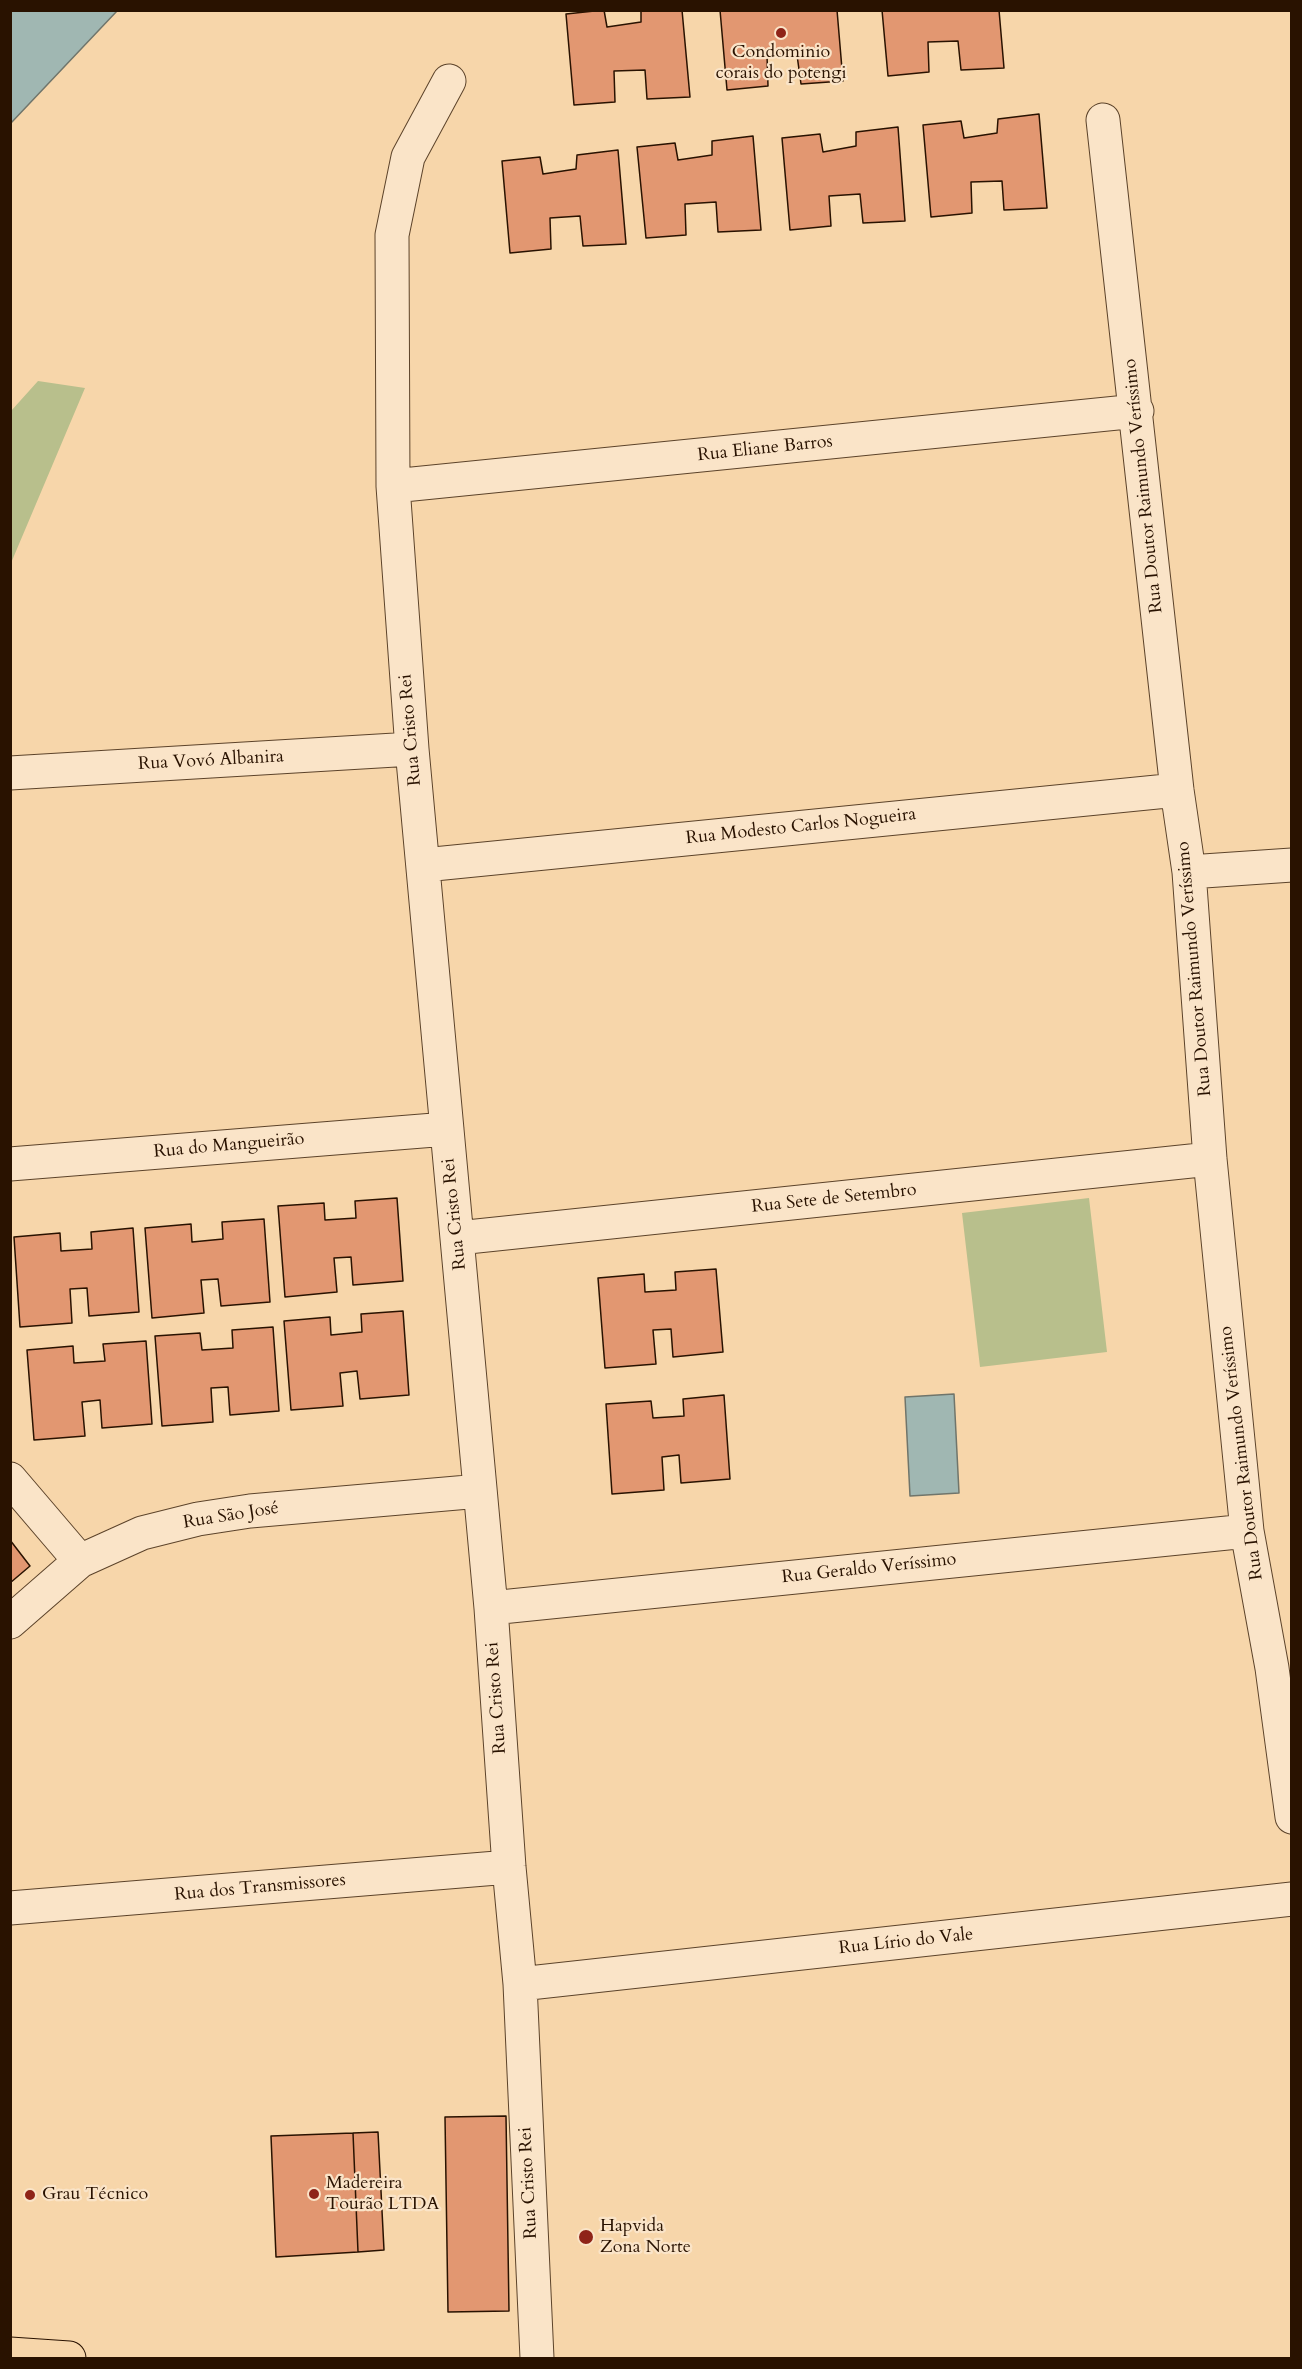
<!DOCTYPE html>
<html>
<head>
<meta charset="utf-8">
<style>
  body { margin:0 }
  #map { position:relative; width:1302px; height:2369px; overflow:hidden; background:#f7d6aa; font-family:Cardo,serif }
  canvas { display:block }
  .frame { position:absolute; inset:0; border:12px solid #291200; pointer-events:none }
</style>
</head>
<body>
<div id="map">
<canvas width="1302" height="2369"></canvas>
<div class="frame"></div>
</div>
<script>
const g = document.querySelector('canvas').getContext('2d');
g.lineJoin = 'round';
function paint(path, color) { g.fillStyle = color; g.fill(path, 'evenodd'); }
function strokePath(path, color, width, dash) { g.strokeStyle = color; g.lineWidth = width; g.lineCap = dash ? 'butt' : 'round'; g.setLineDash(dash || []); g.stroke(path); }
function drawText(font, color, halo, rows, align = 'center') {
  g.font = font + ' Cardo,serif'; g.lineWidth = 4.5; g.setLineDash([]); g.textBaseline = 'middle'; g.strokeStyle = halo; g.fillStyle = color; for (const [text, x, y, turn = 0] of rows) {
    g.save(); g.translate(x, y); g.rotate((+turn || 0) * Math.PI / 180); g.textAlign = isNaN(turn) ? turn : align; if (halo) g.strokeText(text, 0, 0); g.fillText(text, 0, 0); g.restore();
  }
}
paint(new Path2D(`
  M38 381 85 388 11 563V411Z
  M1089 1198 1107 1352 980 1367 962 1213Z`), '#b8bf8c');
const water = new Path2D(`
  M11 10 117 11 11 123 10 11Z
  M954 1394 959 1493 910 1496 905 1397Z`);
paint(water, '#a0b7b2');
strokePath(water, '#70756b', 1.5);
const building = new Path2D(`
  M604 10 607 27 641 22V10H682L690 97 647 99 645 70 614 71 615 102 574 105 566 14Z
  M720 10H837L843 81 801 84 797 55H767L768 86 727 90Z
  M882 10H999L1004 68 961 70 958 41 928 42 929 72 888 76Z
  M1039 114 1047 208 1004 210 1002 181 971 182 972 213 931 217 923 125 961 121 964 138 997 133 998 119Z
  M898 127 905 221 863 223 860 194 829 196 831 226 790 230 782 138 820 134 823 152 856 146V132Z
  M753 136 761 230 718 232 716 202 685 204 686 235 646 238 637 147 675 143 678 160 712 155V141Z
  M618 150 626 244 583 246 580 216 550 218 551 249 510 253 502 161 540 157 543 174 576 169 577 155Z
  M397 1198 403 1281 353 1285 351 1257 334 1258 337 1292 285 1297 278 1206 324 1203 325 1220 356 1218 355 1201Z
  M264 1219 270 1302 221 1306 218 1279 201 1280 204 1313 152 1318 145 1228 191 1224 192 1242 223 1239 222 1222Z
  M133 1228 139 1312 89 1316 87 1288 70 1289 72 1323 20 1327 14 1237 60 1233 61 1251 92 1249 91 1232Z
  M716 1269 723 1352 673 1357 671 1329 653 1330 656 1364 605 1368 598 1278 644 1274 645 1292 676 1290 675 1272Z
  M403 1311 409 1395 360 1399 357 1371 340 1373 343 1406 291 1410 284 1321 330 1317 331 1335 362 1332 361 1314Z
  M273 1327 279 1411 230 1415 228 1387 211 1388 213 1422 162 1426 155 1336 200 1333 202 1350 233 1348 232 1330Z
  M146 1341 152 1424 102 1428 100 1400 82 1402 85 1436 34 1440 27 1350 73 1346 74 1363 105 1361 103 1344Z
  M724 1395 730 1479 681 1483 679 1455 662 1457 664 1490 612 1494 606 1404 651 1401 653 1418 684 1416 683 1399Z
  M10 1540 30 1566 10 1583Z
  M506 2116 509 2311 448 2312 445 2117Z
  M378 2132 384 2250 358 2252 353 2133Z
  M353 2133 358 2252 276 2257 271 2136Z`);
paint(building, '#e29771');
strokePath(building, '#291200', 1.5);
const minor = new Path2D(`
  M449 81 408 157 392 235 393 486 412 749 491 1608 509 1867 520 1984 537 2358
  M1103 120 1177 790 1189 872 1210 1159 1247 1531 1272 1668 1292 1817
  M393 486 1137 411
  M10 773 412 749
  M424 865 1177 790
  M1189 872 1292 865
  M10 1164 447 1129
  M458 1238 1210 1159
  M10 1479 80 1561
  M491 1608 1247 1531
  M10 1622 80 1561 142 1533 198 1519 250 1511 480 1491
  M10 1908 509 1867
  M520 1984 1292 1899`);
const trunk = new Path2D(`
  M10 2354 69 2358`);
strokePath(minor, '#5c432a', 35);
strokePath(trunk, '#291200', 35);
strokePath(minor, '#fae4c8', 33);
strokePath(trunk, '#f7d6aa', 33);
for (const [x, y, r, color] of [
  [781,33,6,"#8f2418"],
  [314,2194,6,"#8f2418"],
  [30,2195,6,"#8f2418"],
  [586,2237,8,"#8f2418"]
]) { const dot = new Path2D(); dot.arc(x, y, r, 0, 2 * Math.PI); g.fillStyle = color; g.fill(dot); strokePath(dot, '#fae4c8', 2); }
drawText('18px', '#291200', '#fae4c8', [
  ["Condominio",781,53,"center"],
  ["corais do potengi",781,74,"center"],
  ["Madereira",326,2184],
  ["Tourão LTDA",326,2205],
  ["Grau Técnico",42,2195],
  ["Hapvida",600,2227],
  ["Zona Norte",600,2248]
], 'left');
drawText('18px', '#291200', '#fae4c8', [
  ["Rua Eliane Barros",765,449,-6],
  ["Rua Doutor Raimundo Veríssimo",1144,486,-96],
  ["Rua Cristo Rei",411,730,-95],
  ["Rua Vovó Albanira",211,761,-3],
  ["Rua Modesto Carlos Nogueira",801,827,-6],
  ["Rua Doutor Raimundo Veríssimo",1195,969,-95],
  ["Rua do Mangueirão",229,1146,-5],
  ["Rua Sete de Setembro",834,1199,-6],
  ["Rua Cristo Rei",455,1214,-96],
  ["Rua Doutor Raimundo Veríssimo",1242,1453,-97],
  ["Rua São José",231,1516,-9],
  ["Rua Geraldo Veríssimo",869,1569,-6],
  ["Rua Cristo Rei",497,1698,-94],
  ["Rua dos Transmissores",260,1888,-5],
  ["Rua Lírio do Vale",906,1942,-6],
  ["Rua Cristo Rei",529,2183,-93]
]);
</script>
</body>
</html>
